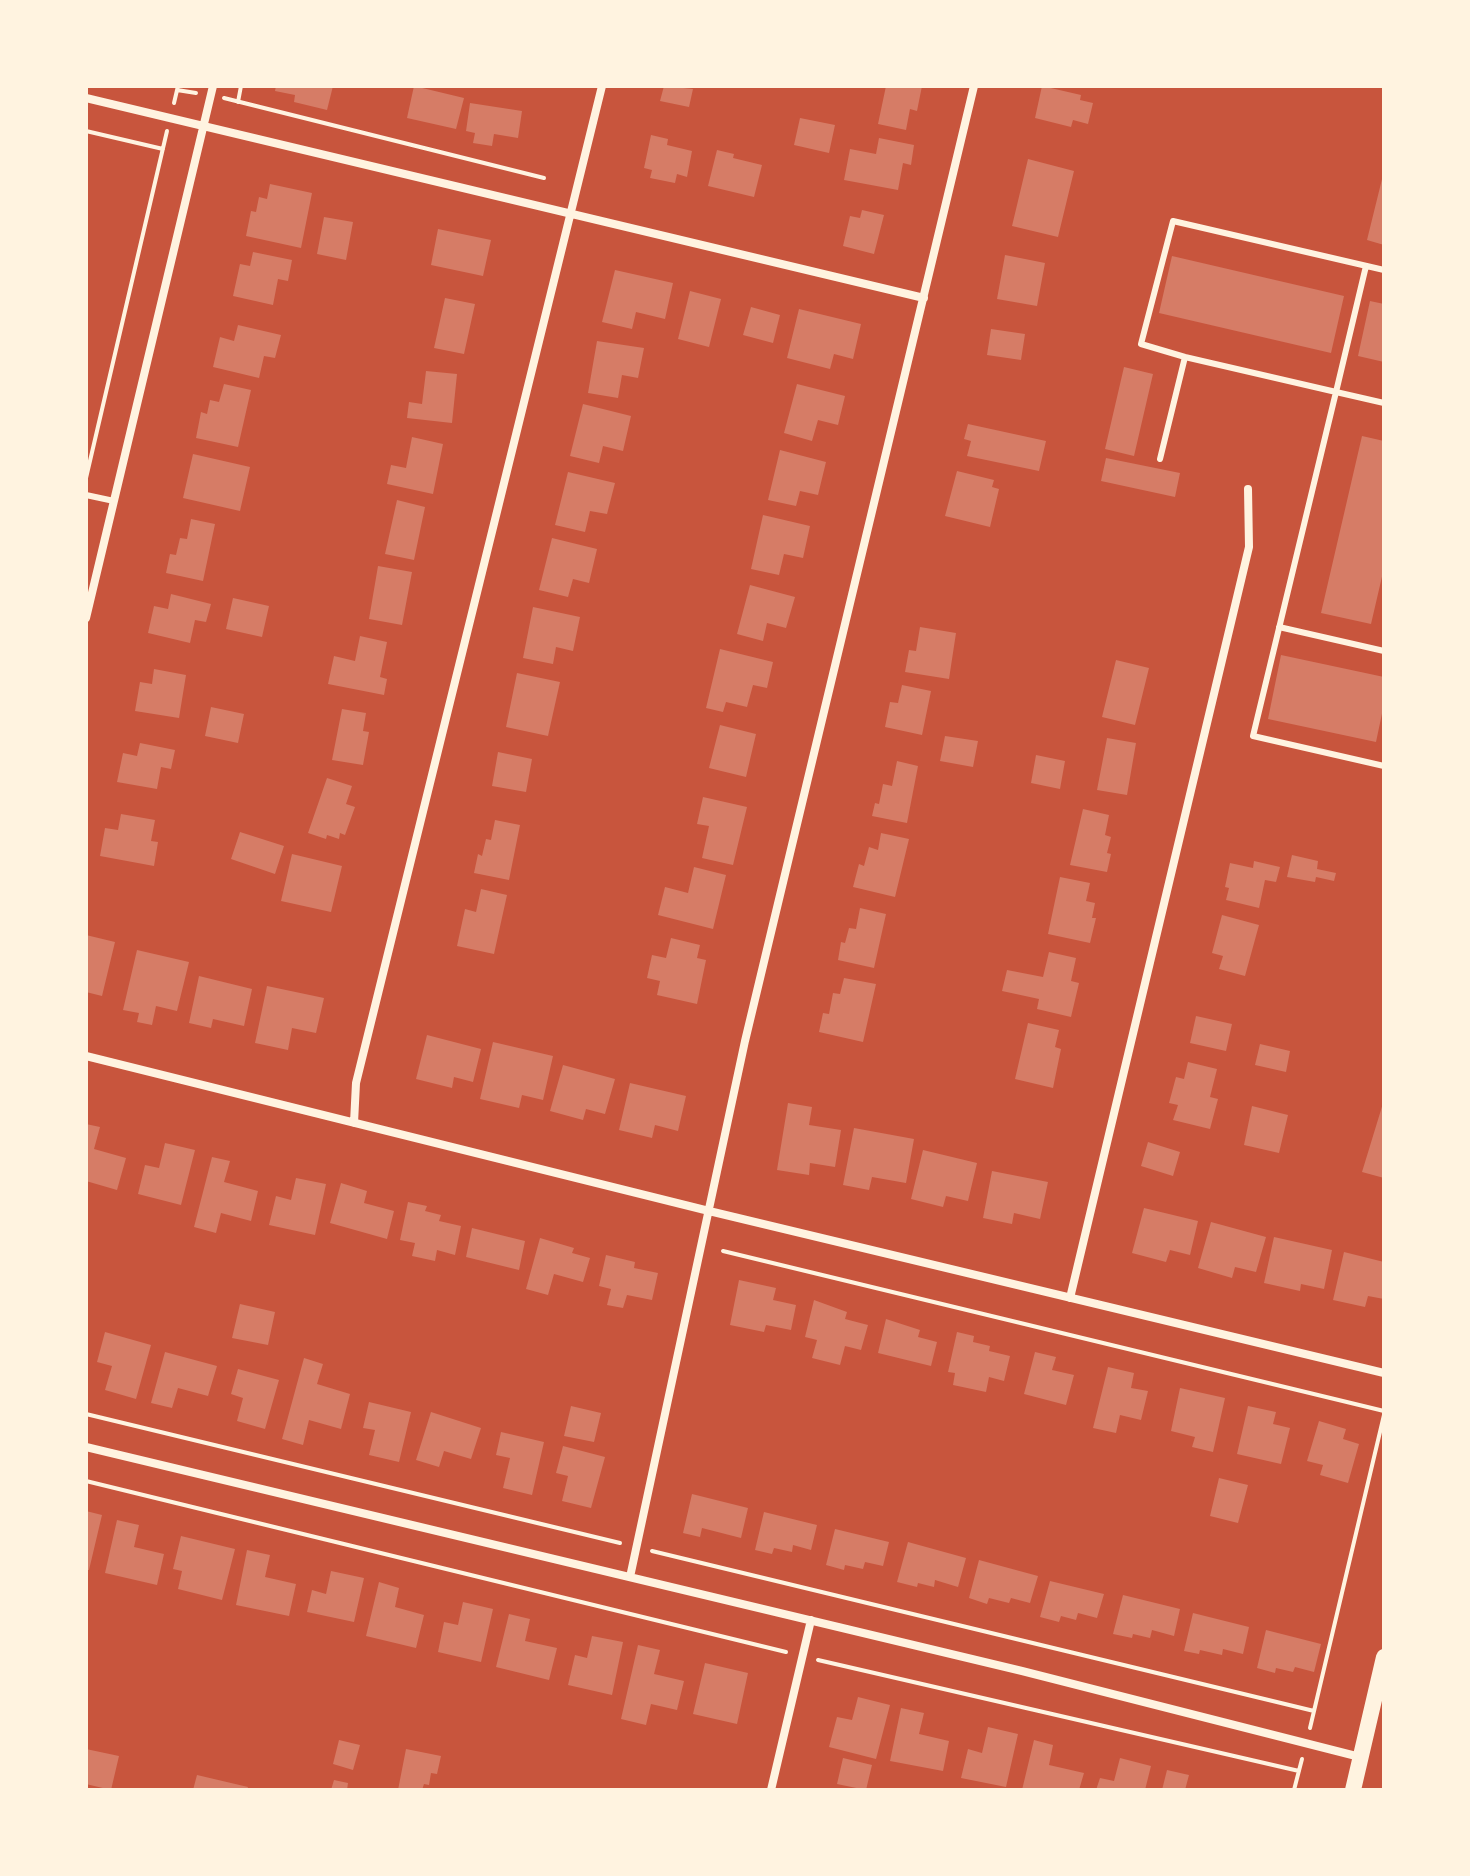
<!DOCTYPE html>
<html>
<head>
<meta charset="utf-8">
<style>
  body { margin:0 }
  #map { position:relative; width:1470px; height:1876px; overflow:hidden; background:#c8553d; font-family:"Fira Sans Condensed",sans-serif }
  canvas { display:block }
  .frame { position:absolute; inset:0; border:88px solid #fff3e0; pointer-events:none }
</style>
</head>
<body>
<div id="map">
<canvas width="1470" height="1876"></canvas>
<div class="frame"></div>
</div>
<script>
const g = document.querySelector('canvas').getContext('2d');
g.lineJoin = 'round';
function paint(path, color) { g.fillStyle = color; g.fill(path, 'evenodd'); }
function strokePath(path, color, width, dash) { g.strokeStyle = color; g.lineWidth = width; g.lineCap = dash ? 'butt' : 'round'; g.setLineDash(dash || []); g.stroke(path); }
paint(new Path2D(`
  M276 86H333L327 110 294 102 295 95 275 91Z
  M414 86 464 98 456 129 407 118Z
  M664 86 693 89 689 107 660 101Z
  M886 86H922L917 111 910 109 906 130 878 124Z
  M1042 86 1081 95 1080 100 1093 103 1088 124 1073 120 1071 127 1035 118Z
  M470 103 522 111 518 138 494 134 492 146 473 143 475 133 466 131Z
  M800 118 835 125 829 153 794 145Z
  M651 135 668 139 667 145 692 151 687 177 677 174 675 183 650 178 652 170 644 168Z
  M879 138 914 145 911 165 903 163 898 190 844 180 850 149 876 154Z
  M717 150 734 154 733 158 762 165 754 197 708 186Z
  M1028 159 1074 171 1058 237 1012 226Z
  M1383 175H1384V245L1367 240Z
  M270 184 312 193 301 248 246 236 251 211 256 212 259 197 267 199Z
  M862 210 884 215 874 254 843 246 850 216 860 218Z
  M324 217 353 222 346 260 317 254Z
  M438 229 491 240 483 276 431 265Z
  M253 252 292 260 288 281 278 279 273 305 233 296 240 264 250 266Z
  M1005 255 1045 263 1037 306 997 299Z
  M1172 256 1344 296 1331 353 1159 313Z
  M615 270 673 283 665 319 636 312 632 329 602 322Z
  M690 291 721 299 709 347 678 339Z
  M445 298 475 304 464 354 434 348Z
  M1370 301 1384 304V362L1358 356Z
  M751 307 780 315 773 343 743 335Z
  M799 309 861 324 853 359 834 354 830 369 787 358Z
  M238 325 281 335 275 358 264 356 259 378 213 367 220 337 234 341Z
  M991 329 1025 334 1021 360 987 355Z
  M597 341 644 348 638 378 622 375 618 398 588 393Z
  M1124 367 1153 374 1134 456 1105 449Z
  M426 371 457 374 452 423 407 418 409 402 422 404Z
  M224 384 251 390 238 447 196 438 201 412 207 414 210 400 219 402Z
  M797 384 845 396 838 425 818 420 812 441 784 433Z
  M583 404 631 416 623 451 603 446 599 463 570 456Z
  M968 424 1046 441 1039 471 967 456 971 441 964 439Z
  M1362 436 1384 441V568L1371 624 1321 613Z
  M412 437 443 444 433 494 387 484 391 465 406 468Z
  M780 450 826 462 818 495 800 491 796 506 768 500Z
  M193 454 250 467 240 511 183 498Z
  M1106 458 1180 473 1175 497 1101 481Z
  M957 471 994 480 992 487 999 489 990 527 945 516Z
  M568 472 615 483 607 514 590 511 585 532 555 525Z
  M397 500 425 507 414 560 385 554Z
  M763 515 810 526 803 558 784 554 779 575 751 569Z
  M191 519 215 524 203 581 166 573 170 554 176 555 180 538 187 539Z
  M552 538 597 549 589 583 573 579 568 597 539 590Z
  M378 566 412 572 402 625 369 619Z
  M750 585 795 597 786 628 767 623 763 641 737 634Z
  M171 594 211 604 206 622 195 620 190 643 148 633 154 606 168 609Z
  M233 598 269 606 262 637 226 629Z
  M533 607 580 617 573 651 556 647 553 664 523 658Z
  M920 627 956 633 949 679 905 672 909 650 916 651Z
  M360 636 387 642 380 677 387 679 384 695 328 684 334 656 355 661Z
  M720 649 773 662 767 688 753 685 747 707 726 702 723 712 706 708Z
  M1281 655 1384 677V704L1376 742 1268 719Z
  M1116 660 1149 668 1135 725 1102 717Z
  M154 669 186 675 179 718 135 711 140 682 152 684Z
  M517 673 560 682 548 736 506 727Z
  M902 685 931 691 922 735 885 727 890 702 898 703Z
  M211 707 244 714 238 743 205 736Z
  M342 709 366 713 363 731 369 732 363 765 332 760Z
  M720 725 756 734 746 777 709 768Z
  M945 736 978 741 973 767 940 761Z
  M1107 738 1136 743 1127 795 1097 790Z
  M140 743 175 750 171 769 161 767 157 789 117 782 123 753 137 756Z
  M498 752 532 759 526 792 492 786Z
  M1036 755 1065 761 1060 789 1031 783Z
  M897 761 918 766 907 823 872 816 875 803 879 804 883 784 892 786Z
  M327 778 352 786 346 804 355 807 345 835 340 833 339 839 327 835 326 839 308 833Z
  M703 797 747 807 733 865 702 858 709 826 697 824Z
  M1083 809 1109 815 1105 835 1111 837 1107 853 1111 854 1107 872 1070 865Z
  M121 814 155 820 151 841 158 842 154 866 100 856 105 828 118 830Z
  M495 820 520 825 509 880 474 873 478 854 482 856 486 839 491 840Z
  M240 832 284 846 275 874 231 859Z
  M881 833 909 839 895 897 853 887 859 864 864 866 869 847 878 850Z
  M292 854 342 866 331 912 281 901Z
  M1292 855 1318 861 1317 869 1336 873 1334 881 1316 877 1315 882 1287 877Z
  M1254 861 1280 867 1276 882 1265 880 1259 908 1226 900 1229 888 1225 887 1230 863 1253 868Z
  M694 867 726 875 713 929 658 915 665 887 688 893Z
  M1060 877 1090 883 1086 901 1095 903 1092 918H1096L1090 943 1048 934Z
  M481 889 507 895 494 954 457 946 465 909 476 912Z
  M860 908 886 914 874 968 838 960 841 942 845 943 849 928 856 929Z
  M1222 915 1259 925 1245 976 1219 969 1223 956 1212 953Z
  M86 935 115 942 102 996 86 992Z
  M671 938 700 945 697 958 706 960 697 1004 657 995 660 981 647 978 652 955 666 958Z
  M137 950 189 962 177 1011 156 1006 152 1025 137 1022 139 1013 123 1010Z
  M1049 952 1076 958 1071 981 1079 983 1071 1017 1037 1009 1039 999 1002 991 1007 970 1043 977Z
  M199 976 252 989 244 1026 213 1019 211 1028 189 1023Z
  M844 978 876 984 863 1042 819 1032 823 1013 829 1014 833 993 840 994Z
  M267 986 324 998 316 1033 292 1028 288 1050 255 1043Z
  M1196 1016 1232 1024 1226 1051 1190 1043Z
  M1028 1023 1059 1030 1055 1047 1061 1049 1053 1088 1015 1079Z
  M427 1035 481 1049 473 1082 454 1077 452 1088 416 1079Z
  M493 1042 553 1056 543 1100 522 1095 519 1108 480 1099Z
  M1260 1044 1290 1051 1286 1072 1255 1065Z
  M1188 1062 1217 1069 1210 1097 1218 1099 1210 1129 1173 1120 1178 1105 1169 1103 1176 1077 1184 1079Z
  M563 1065 615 1079 605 1114 586 1109 583 1120 550 1111Z
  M630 1083 686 1096 678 1131 655 1125 652 1138 619 1130Z
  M1384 1100V1178L1362 1172Z
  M788 1103 812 1107 809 1125 841 1130 835 1167 810 1163 809 1175 777 1170Z
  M1252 1106 1288 1115 1279 1153 1244 1145Z
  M86 1124 100 1127 94 1149 126 1158 117 1190 86 1181Z
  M854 1128 914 1139 906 1183 872 1177 869 1190 843 1185Z
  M1148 1142 1180 1152 1173 1176 1141 1166Z
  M165 1143 195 1150 181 1205 138 1194 145 1165 159 1168Z
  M923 1150 977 1163 968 1201 946 1196 943 1207 911 1199Z
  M212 1157 230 1161 224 1182 258 1191 251 1221 221 1213 216 1233 194 1227Z
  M992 1171 1048 1182 1040 1219 1014 1213 1012 1224 983 1218Z
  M296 1178 326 1184 315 1235 269 1225 276 1196 291 1200Z
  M341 1183 367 1191 364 1203 394 1211 387 1239 330 1223Z
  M408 1202 427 1206 425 1211 441 1215 439 1221 461 1226 455 1255 437 1250 435 1261 412 1256 415 1243 400 1240Z
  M1144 1208 1198 1221 1190 1255 1170 1250 1166 1262 1132 1253Z
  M1211 1222 1266 1237 1256 1272 1235 1267 1232 1278 1198 1268Z
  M472 1228 525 1241 519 1270 466 1257Z
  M1274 1237 1332 1250 1324 1289 1301 1284 1300 1291 1264 1283Z
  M540 1238 574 1248 572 1253 590 1258 583 1282 554 1274 548 1295 526 1289Z
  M1344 1252 1384 1262V1299L1368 1296 1365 1307 1333 1300Z
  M606 1255 635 1262 634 1268 658 1273 652 1300 627 1295 623 1308 607 1305 611 1289 599 1286Z
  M739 1280 776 1288 773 1300 796 1305 791 1330 766 1325 764 1332 730 1325Z
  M814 1300 847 1312 845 1319 868 1325 861 1350 845 1346 840 1365 812 1358 817 1340 805 1337Z
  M240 1304 275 1312 268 1345 232 1338Z
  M886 1319 920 1330 918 1337 937 1342 931 1366 878 1353Z
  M105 1332 151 1345 136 1399 105 1390 112 1366 97 1362Z
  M957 1332 974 1336 973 1342 990 1346 989 1351 1010 1356 1004 1381 989 1377 986 1392 953 1385 955 1373 948 1372Z
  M165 1352 217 1366 208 1396 178 1388 172 1408 151 1403Z
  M1035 1352 1056 1357 1052 1370 1074 1375 1066 1405 1024 1394Z
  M304 1358 323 1364 317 1384 350 1394 341 1429 309 1420 303 1445 282 1439Z
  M1108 1367 1134 1373 1131 1388 1148 1391 1141 1420 1120 1415 1116 1433 1093 1428Z
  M238 1369 279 1380 265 1429 237 1421 243 1398 231 1394Z
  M1180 1388 1225 1398 1213 1452 1192 1447 1195 1437 1171 1431Z
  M369 1402 411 1412 399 1462 369 1455 375 1430 363 1428Z
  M571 1406 601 1413 594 1442 564 1436Z
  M1248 1406 1276 1412 1273 1424 1290 1428 1281 1464 1237 1454Z
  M431 1412 481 1428 471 1459 444 1451 439 1467 416 1460Z
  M1319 1421 1346 1429 1343 1439 1359 1444 1348 1483 1320 1475 1323 1465 1307 1461Z
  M501 1432 544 1442 532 1495 503 1488 510 1458 496 1455Z
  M563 1446 605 1457 591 1508 562 1501 568 1476 556 1473Z
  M1219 1478 1248 1485 1238 1523 1210 1516Z
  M692 1494 748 1508 741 1538 702 1528 700 1537 683 1533Z
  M86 1511 102 1515 89 1570H86Z
  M764 1512 817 1525 811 1550 793 1545 792 1552 774 1548 772 1554 755 1550Z
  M117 1520 139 1525 134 1547 164 1554 157 1585 105 1573Z
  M835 1529 889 1542 883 1566 865 1562 863 1569 845 1565 844 1570 826 1565Z
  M181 1536 235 1549 222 1600 178 1589 182 1571 173 1569Z
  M908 1542 966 1558 958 1587 935 1580 934 1587 918 1583 917 1587 897 1582Z
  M247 1550 270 1555 265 1577 296 1584 289 1616 236 1605Z
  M979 1560 1038 1576 1030 1603 1011 1598 1009 1603 989 1598 987 1604 969 1598Z
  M331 1571 364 1578 354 1622 307 1612 312 1590 326 1594Z
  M1050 1581 1104 1594 1097 1618 1078 1613 1076 1620 1061 1616 1059 1622 1040 1617Z
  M379 1582 399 1588 395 1607 424 1615 416 1648 366 1636Z
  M1123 1595 1180 1609 1174 1636 1152 1630 1150 1638 1133 1634 1132 1638 1113 1634Z
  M463 1602 493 1609 481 1662 438 1652 444 1622 458 1625Z
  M1193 1613 1249 1627 1243 1654 1223 1649 1222 1655 1200 1650 1199 1654 1184 1651Z
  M509 1614 530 1619 525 1641 557 1648 549 1680 496 1667Z
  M1266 1630 1321 1644 1314 1672 1295 1667 1293 1672 1276 1668 1275 1673 1257 1668Z
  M592 1636 623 1642 612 1695 568 1685 575 1655 587 1658Z
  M638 1645 660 1650 654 1674 684 1681 677 1710 651 1704 646 1725 621 1719Z
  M705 1663 748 1673 737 1724 693 1714Z
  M858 1697 890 1705 876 1759 829 1747 837 1717 852 1720Z
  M901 1708 924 1713 919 1734 949 1741 943 1771 890 1761Z
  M988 1727 1018 1734 1006 1787 961 1778 968 1749 982 1753Z
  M339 1740 360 1745 353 1770 333 1764Z
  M1034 1740 1053 1745 1049 1765 1084 1773 1079 1790H1022Z
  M86 1749 119 1756 111 1790 86 1784Z
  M406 1749 441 1756 437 1774 431 1773 429 1785 424 1784 422 1790H398Z
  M843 1758 872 1765 866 1790 837 1784Z
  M1120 1758 1151 1766 1145 1790H1096L1100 1778 1114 1781Z
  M1167 1770 1189 1775 1185 1790H1162Z
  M197 1775 248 1787 247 1790H193Z
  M334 1780 348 1783 347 1790H331Z`), '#d67c66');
strokePath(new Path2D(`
  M177 90 196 93
  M224 98 544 178
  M238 102 241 86
  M174 103 178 86
  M86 131 163 149
  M86 478 167 131
  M723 1251 1384 1411
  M86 1414 620 1543
  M86 1481 786 1652
  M652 1551 1314 1711
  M818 1660 1299 1771
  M1310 1728 1384 1415
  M1294 1790 1302 1759`), '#fff3e0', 4);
strokePath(new Path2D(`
  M1366 266 1336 392 1185 357 1141 344 1173 221 1384 270
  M1384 403 1336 392 1253 736 1384 766
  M1160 459 1185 357
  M86 495 114 501
  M1279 627 1384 651`), '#fff3e0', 6);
strokePath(new Path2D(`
  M86 98 924 298
  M86 618 213 86
  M86 1056 709 1211 1384 1373
  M354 1123 356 1083 602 86
  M1070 1298 1249 547 1248 489
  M86 1447 1022 1671 1360 1757
  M630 1577 745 1041 974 86
  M771 1790 811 1620`), '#fff3e0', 8);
strokePath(new Path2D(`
  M1353 1790 1384 1657`), '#fff3e0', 16);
</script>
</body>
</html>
